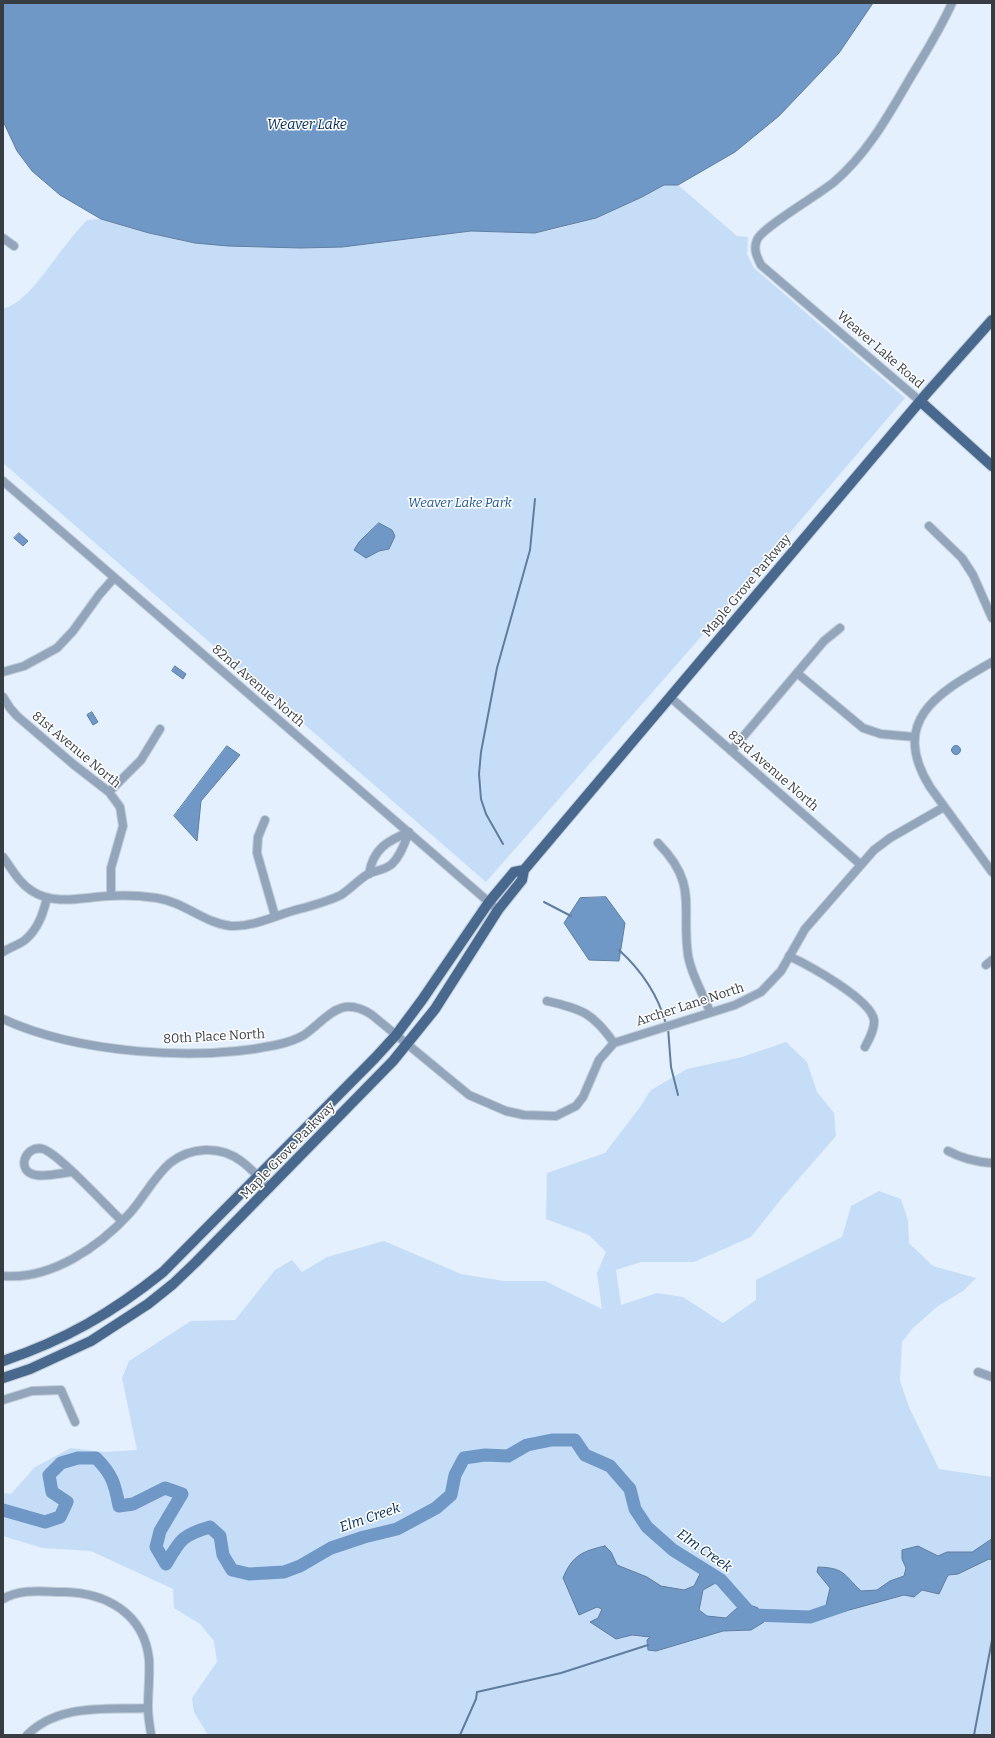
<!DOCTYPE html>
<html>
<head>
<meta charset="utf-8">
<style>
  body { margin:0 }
  #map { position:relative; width:995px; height:1738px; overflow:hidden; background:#e4f0fd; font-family:Bitter,serif }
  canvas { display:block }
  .frame { position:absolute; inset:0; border:4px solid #373d43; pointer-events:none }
</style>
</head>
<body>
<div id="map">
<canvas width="995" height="1738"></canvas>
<div class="frame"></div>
</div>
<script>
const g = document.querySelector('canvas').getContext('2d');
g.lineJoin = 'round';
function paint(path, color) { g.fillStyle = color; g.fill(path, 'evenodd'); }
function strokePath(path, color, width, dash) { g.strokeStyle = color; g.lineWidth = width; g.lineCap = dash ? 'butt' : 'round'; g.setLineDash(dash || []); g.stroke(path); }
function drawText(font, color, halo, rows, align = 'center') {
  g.font = font + ' Bitter,serif'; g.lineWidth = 3; g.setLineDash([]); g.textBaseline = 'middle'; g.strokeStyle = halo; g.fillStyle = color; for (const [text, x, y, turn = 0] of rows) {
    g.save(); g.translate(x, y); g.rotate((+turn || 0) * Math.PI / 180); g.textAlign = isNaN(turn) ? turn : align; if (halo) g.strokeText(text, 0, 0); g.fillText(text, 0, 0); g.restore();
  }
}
paint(new Path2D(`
  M664 185H678L737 236 748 237 747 254 754 268 905 398 692 647 486 882 3 463V309C28 302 49 265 65 246 72 237 79 228 87 220L101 219 149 233 195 243 256 247H342L471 231 535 233 557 229 596 218 642 197Z
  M786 1042 807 1062 817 1092 834 1113 836 1136 782 1198 751 1237 694 1262H641L616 1270 621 1305 657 1293 683 1297 723 1323 756 1300V1280L842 1237 851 1206 879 1191 901 1199 908 1220 909 1243 933 1266 976 1278 963 1291 938 1306 913 1328 902 1342 900 1381 909 1407 939 1469 992 1477V1735H208L194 1712 192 1698 217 1662 214 1641 200 1624 174 1608 173 1589 91 1551 42 1548 3 1536V1493L11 1494 35 1467 71 1448 104 1452 137 1450 122 1378 129 1361 191 1321 235 1320 275 1270 292 1260 302 1272 327 1257 384 1241 461 1274 504 1281H545L602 1309 597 1273 606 1252 589 1235 546 1219 547 1173 605 1153 640 1107 651 1090 687 1069 742 1057Z`), '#c6ddf8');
const water = new Path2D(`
  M3 3H873L839 53 779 116 735 152 678 185H664L642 197 596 218 535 233 471 231 342 247 301 248 228 246 195 243 149 233 101 219 60 195 32 171 17 151 3 121Z
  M379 523 392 530 395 536 389 549 379 551 366 558 354 550 359 542Z
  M19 533 28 541 23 546 14 538Z
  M175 666 186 674 183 679 172 671Z
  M92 712 98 722 93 725 87 715Z
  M951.5 750a4.5 4.5 0 1 1 9 0a4.5 4.5 0 1 1-9 0Z
  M227 746 240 755 201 801 197 841 174 816Z
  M606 897 625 923 619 961 589 960 564 923 580 898Z
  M992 1539V1560L989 1559 958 1574 948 1575 939 1594 922 1590 914 1597 904 1595 831 1615 826 1605 830 1588 817 1572 818 1567C845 1568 843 1574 861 1591L877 1590 890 1581 904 1576 906 1568 902 1559V1550L918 1546 938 1556 947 1552H972Z
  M605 1546 611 1552 617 1565 647 1577 661 1586 684 1590 694 1586 703 1568 721 1580 703 1590 699 1610 707 1616 726 1618C738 1607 742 1601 758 1608L764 1622 751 1630 723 1631 656 1651 648 1650 647 1640 650 1637 632 1635 616 1639 590 1622 598 1618 602 1609 597 1607 579 1615 563 1578C572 1556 582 1551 605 1546Z`);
paint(water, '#7098c6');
strokePath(water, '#5f7d9f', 1);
strokePath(new Path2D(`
  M503 844 486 814 481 799 479 774 481 752 497 668 530 550 535 499
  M544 902 571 916
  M619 950C641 970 658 995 666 1024
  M668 1028 671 1067 678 1095
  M460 1735 476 1699 477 1692 561 1673 648 1645
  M974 1735 992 1640`), '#5f7d9f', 2);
strokePath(new Path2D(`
  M3 1510 45 1522 60 1517 67 1502 52 1492 49 1475 61 1463 78 1458H96C112 1474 115 1484 119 1506L133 1504 165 1488 182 1494 160 1531 156 1547 166 1564C180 1540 182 1535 210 1527L220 1536 223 1555 232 1570 249 1574 284 1572 300 1566 331 1548 364 1537 397 1529 436 1508 451 1495 455 1475 464 1458 485 1455 508 1456 527 1445 552 1440H575L585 1455 610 1466 630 1489 635 1509 647 1527 673 1550 721 1580 752 1615 810 1617 845 1605`), '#7098c6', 13);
const minor = new Path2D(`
  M3 238 14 246
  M920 401 761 265C757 257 753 249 757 240 761 228 820 194 834 182 867 154 888 116 909 80 924 55 940 30 952 3
  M3 481 498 910
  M929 526 962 558 973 575 992 618
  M992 662C940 692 888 719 930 787L992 872
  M3 672 24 666 57 648 73 631 99 595 114 578
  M797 673 863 728 881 734 915 737
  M3 697 10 708 17 716 73 764 109 792 120 807 123 826 111 868V896
  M670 697 860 864
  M731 751 824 641 840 628
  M109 792 141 760 160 729
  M265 820 258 837 257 853 275 916
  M658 843C699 885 681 906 688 955 691 975 703 993 710 1012
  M3 857C12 869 19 883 32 891 55 906 84 897 109 896 124 895 142 896 157 898 184 902 204 923 231 926 251 927 270 918 289 912 306 907 325 903 341 895 351 889 361 877 370 873 378 870 385 870 392 864 401 855 404 844 409 832
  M369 874C373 849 387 841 409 832
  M3 952C10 947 19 945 25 940 38 929 43 914 47 898
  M789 956C808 965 871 999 874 1020 875 1029 869 1039 865 1047
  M986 965 992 960
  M547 1001C582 1009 593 1013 614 1043
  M3 1019C77 1053 196 1062 276 1045 285 1043 296 1040 304 1035 328 1018 340 994 372 1015L469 1095 506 1111 524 1115 556 1116 576 1106 583 1097 599 1060 614 1043 735 1005 761 992 781 971 805 929 874 850 890 838 944 807
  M948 1151C963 1159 975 1162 992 1163
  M72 1172C61 1173 47 1177 36 1175 15 1172 25 1144 43 1149 58 1153 107 1207 122 1221
  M3 1276C51 1280 99 1247 130 1213 144 1197 154 1177 170 1163 190 1147 220 1145 241 1161 251 1168 260 1179 270 1188
  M978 1372 992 1377
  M3 1400 32 1391 61 1390 75 1422
  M3 1599C21 1588 45 1592 65 1592 107 1593 144 1614 149 1659 150 1675 148 1692 148 1708 148 1717 150 1726 151 1735
  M27 1735C59 1703 106 1710 148 1708`);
const major = new Path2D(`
  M920 401 992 466
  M3 1361C65 1340 112 1313 163 1272L375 1058 396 1035 422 1000 489 902 514 872 524 870
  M3 1378 30 1369 91 1341 148 1304 173 1284 196 1262 393 1061 435 1009 498 910 522 880 524 870 927 393 992 320`);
strokePath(minor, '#c1ccd8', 10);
strokePath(major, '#c1ccd8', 12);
strokePath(minor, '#93a5bb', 8);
strokePath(major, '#48688d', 10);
drawText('13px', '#373d43', '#fff', [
  ["Weaver Lake Road",880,350,41],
  ["Maple Grove Parkway",747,586,-50],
  ["82nd Avenue North",258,686,41],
  ["81st Avenue North",76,750,40],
  ["83rd Avenue North",773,771,41],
  ["Archer Lane North",690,1005,-18],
  ["80th Place North",214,1037,-3],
  ["Maple Grove Parkway",288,1151,-46]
]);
drawText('italic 13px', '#1b548e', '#fff', [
  ["Weaver Lake Park",460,503]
]);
drawText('italic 14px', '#002953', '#fff', [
  ["Weaver Lake",307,125],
  ["Elm Creek",370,1518,-19],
  ["Elm Creek",704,1551,35]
]);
</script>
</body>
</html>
